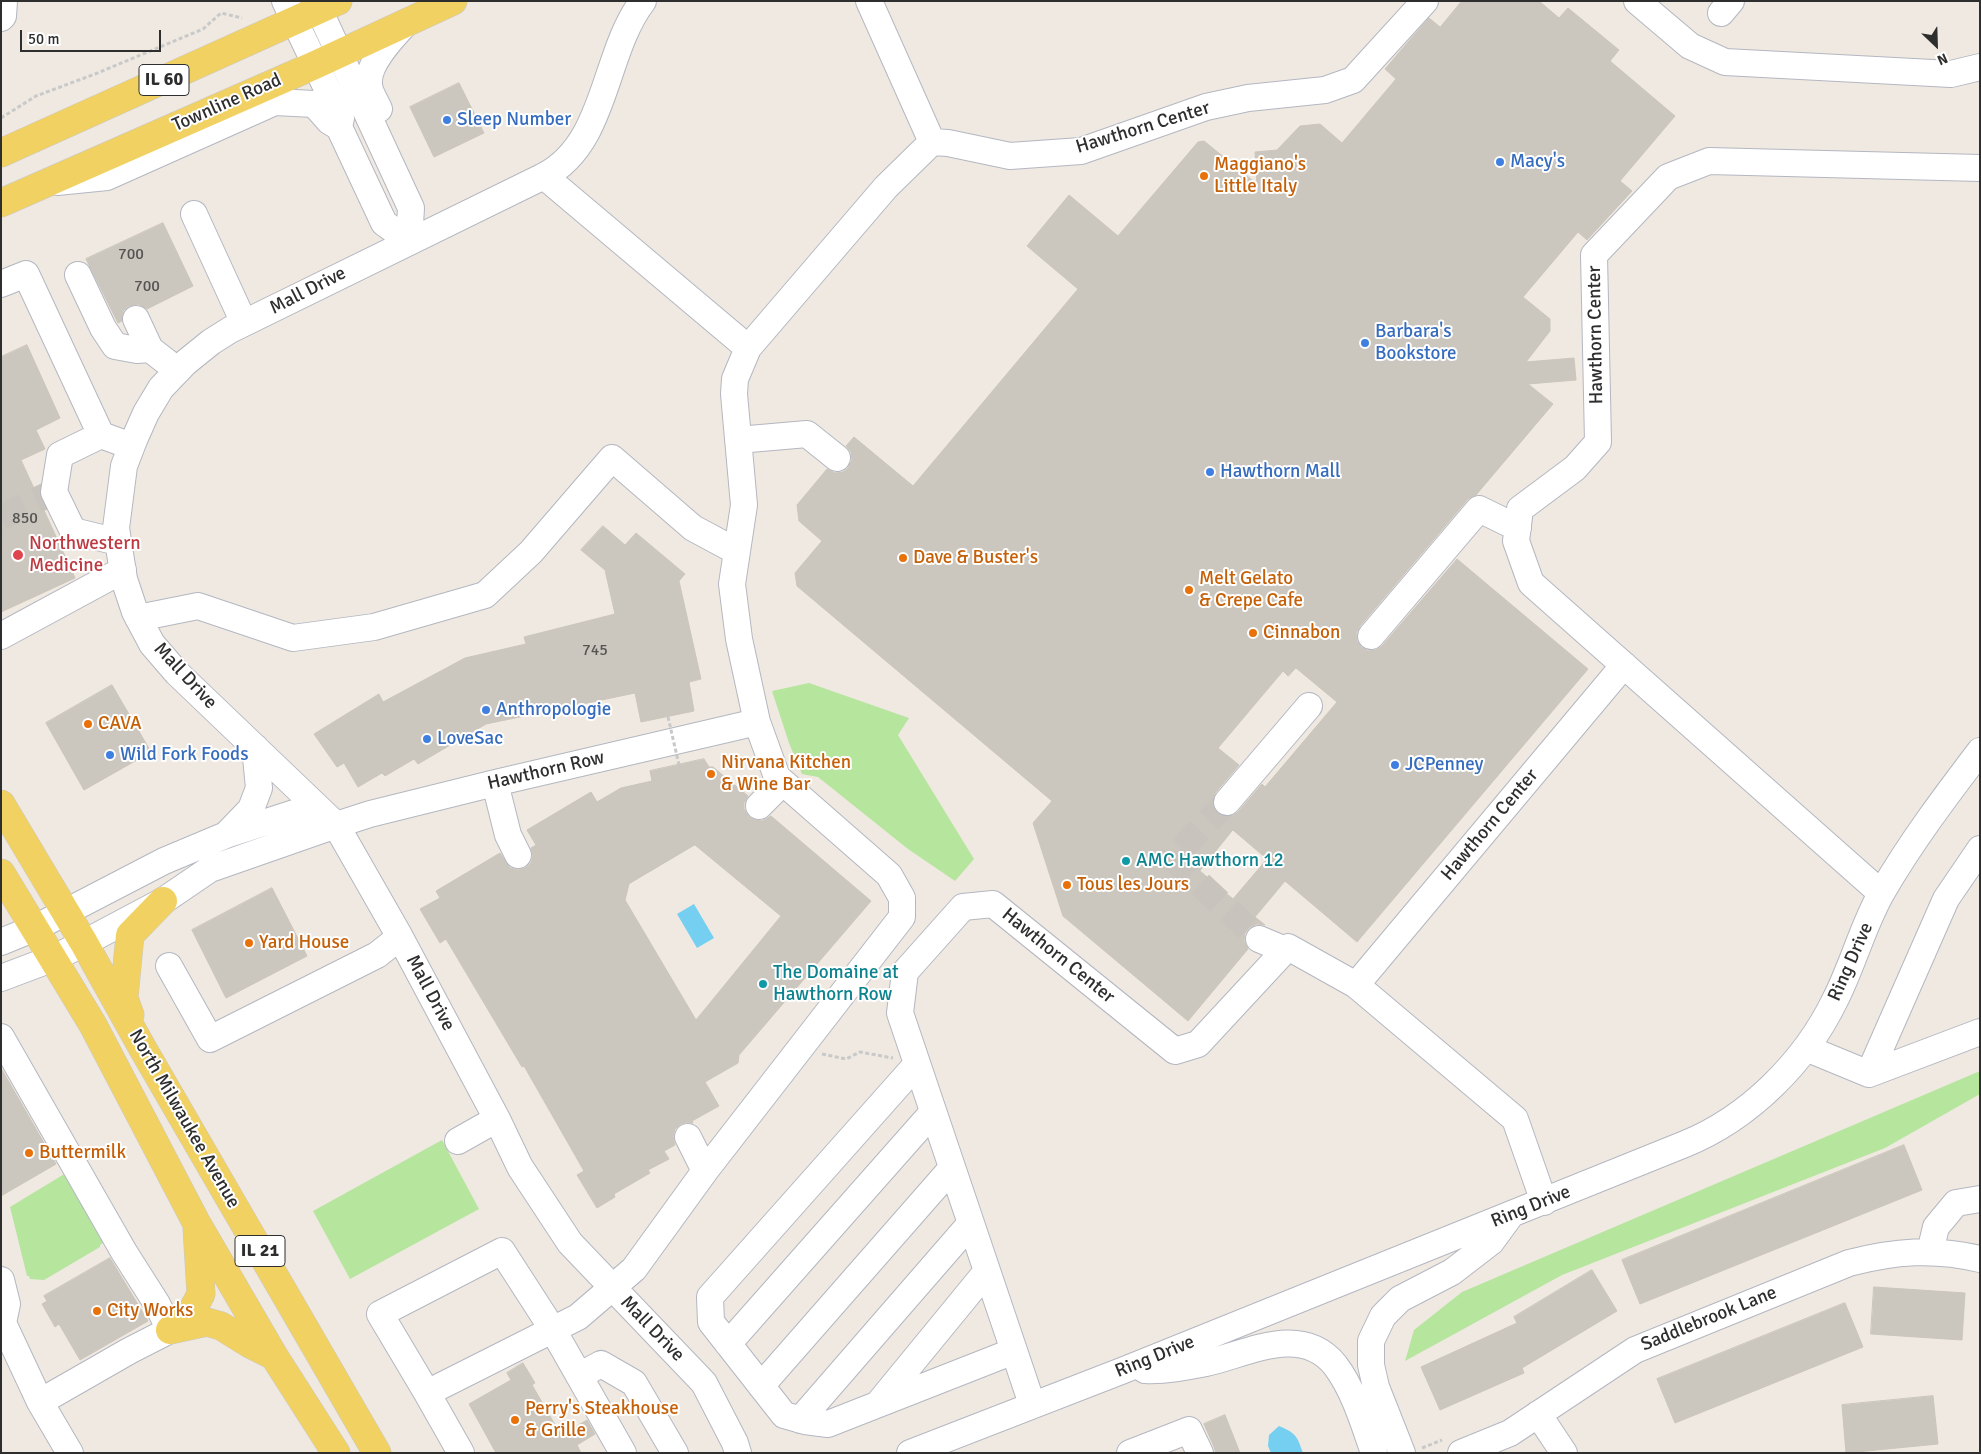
<!DOCTYPE html>
<html>
<head>
<meta charset="utf-8">
<style>
  body { margin:0 }
  #map { position:relative; width:1981px; height:1454px; overflow:hidden; background:#efe9e1; font-family:Signika,sans-serif }
  canvas { display:block }
  .frame { position:absolute; inset:0; border:2px solid #2e2e2e; pointer-events:none }
  .north { position:absolute; left:1911px; top:20px; width:50px; height:50px; -webkit-text-stroke:4px #fff; paint-order:stroke; rotate:156deg; font-size:14px; font-weight:700; line-height:20px; text-align:center; color:#2e2e2e }
  .north::after { content:''; display:block; margin:auto; width:18px; height:22px; background:#2e2e2e; clip-path:polygon(50% 0,100% 100%,50% 72%,0 100%) }
  .scale { position:absolute; left:20px; top:30px; width:141px; height:22px; box-sizing:border-box; border:2px solid #2e2e2e; border-top:0; padding-left:6px; font-size:15px; line-height:18px; white-space:nowrap; color:#2e2e2e; -webkit-text-stroke:4px #fff; paint-order:stroke }
</style>
</head>
<body>
<div id="map">
<canvas width="1981" height="1454"></canvas>
<div class="frame"></div>
<div class="north">N</div>
<div class="scale">50 m</div>
</div>
<script>
const g = document.querySelector('canvas').getContext('2d');
g.lineJoin = 'round';
function paint(path, color) { g.fillStyle = color; g.fill(path, 'evenodd'); }
function strokePath(path, color, width, dash) { g.strokeStyle = color; g.lineWidth = width; g.lineCap = dash ? 'butt' : 'round'; g.setLineDash(dash || []); g.stroke(path); }
function drawText(font, color, halo, rows, align = 'center') {
  g.font = font + ' Signika,sans-serif'; g.lineWidth = 4; g.setLineDash([]); g.textBaseline = 'middle'; g.strokeStyle = halo; g.fillStyle = color; for (const [text, x, y, turn = 0] of rows) {
    g.save(); g.translate(x, y); g.rotate((+turn || 0) * Math.PI / 180); g.textAlign = isNaN(turn) ? turn : align; if (halo) g.strokeText(text, 0, 0); g.fillText(text, 0, 0); g.restore();
  }
}
paint(new Path2D(`
  M809 683 909 718 898 735 974 859 955 881 908 849 818 777 802 774 789 743 772 691Z
  M1980 1071V1094L1885 1148 1562 1275 1405 1361 1414 1330 1462 1292Z
  M442 1140 479 1209 350 1279 313 1211Z
  M66 1173 107 1240 100 1245V1247L44 1280 30 1279 29 1276H27L10 1207Z`), '#b6e59e');
paint(new Path2D(`
  M694 904 714 938 697 948 677 914Z
  M1279 1426C1296 1433 1297 1436 1303 1453H1271L1268 1446 1269 1435Z`), '#75cff0');
const building = new Path2D(`
  M1462 1H1539L1559 18 1568 8 1619 50 1610 61 1675 116 1620 181 1632 191 1587 240 1578 232 1523 297 1550 319V331L1526 362 1574 358 1576 380 1528 384 1553 404 1476 495 1468 499 1360 626 1356 633 1357 641 1361 647 1368 651 1376 650 1382 646 1457 559 1588 669 1357 942 1285 881 1255 917 1265 925 1257 924 1250 927 1245 933 1244 941 1248 949 1188 1021 1063 916 1033 823 1052 801 797 586 795 573 822 541 799 521 797 505 827 469 835 473 843 472 848 468 852 460 851 452 846 446 854 437 913 486 1078 289 1027 246 1069 195 1118 236 1198 142 1204 141 1257 184 1255 152 1277 150 1300 126 1320 124 1342 143 1396 79 1385 69 1408 42 1429 18 1440 27ZM1296 668 1337 702 1265 787 1262 784 1238 812 1232 816 1225 817 1218 814 1213 807 1212 799 1216 792 1239 765 1218 748 1283 671 1288 676ZM1233 830 1267 859 1233 899 1200 871Z
  M459 83 484 133 434 157 410 107Z
  M163 223 193 286 147 309 138 304 129 306 123 311 122 321 118 323 86 259Z
  M27 345 60 418 36 430 45 449 21 460 75 578 1 612V357Z
  M603 526 625 545 636 533 685 574 679 581 701 679 689 682 694 711 641 722 635 693 486 724 418 764 414 759 385 776 382 773 358 787 344 763 337 767 314 734 379 694 383 702 465 658 526 644 524 637 615 614 605 570 581 550Z
  M112 685 151 752 84 790 46 723Z
  M704 759 709 767H713L748 796 744 803V809L749 817 755 820 762 821 771 816 871 901 739 1055 738 1063 705 1082 719 1106 692 1121 693 1123 688 1122 681 1124 675 1129 673 1136 675 1145 664 1151 669 1159 648 1170 650 1173 614 1194 615 1197 597 1208 577 1175 584 1171 524 1066 522 1067 446 939 440 943 420 909 440 898 436 891 500 853 510 868 518 870 525 868 531 863 533 856 531 848 536 845 527 830 591 792 597 802 621 788 652 781 650 771ZM695 845 781 916 696 1020 625 900 629 884Z
  M272 888 307 956 226 998 192 930Z
  M1 1068 56 1164 1 1196Z
  M1904 1145 1922 1190 1640 1304 1622 1260Z
  M110 1258 148 1321 80 1360 59 1324 55 1327 42 1304 47 1301 44 1296Z
  M1592 1270 1617 1311 1522 1368 1524 1373 1440 1410 1421 1367 1517 1323 1514 1317Z
  M1874 1287 1965 1293 1962 1340 1871 1334Z
  M1845 1303 1863 1347 1675 1423 1657 1379Z
  M523 1363 535 1383 532 1385 561 1435 587 1420 595 1434 577 1445 581 1453H496L469 1404 511 1380 507 1373Z
  M1933 1396 1938 1444 1846 1453 1842 1405Z
  M1225 1415 1240 1453H1216L1214 1447 1204 1424Z`);
paint(building, '#cbc7bf');
strokePath(building, '#cbc5ba', 1);
strokePath(new Path2D(`
  M1 517 54 492
  M1227 802 1172 858 1259 939`), '#c8c4bd', 26, [26, 13]);
const minor = new Path2D(`
  M285 1 341 118 339 127
  M315 1 411 208 409 241
  M643 1C603 53 607 144 544 176L230 330 211 342 185 363 161 388 146 413 134 440 124 466 116 528 124 579 135 612 152 644 177 673 336 825 400 937 497 1119 520 1167 570 1243 704 1383 735 1443 738 1453
  M869 1 932 142
  M1637 1 1690 46 1725 62 1951 74 1980 67
  M1721 13 1731 1
  M1 18 3 16 4 1
  M379 109C376 102 369 92 369 84 367 63 394 36 407 22
  M544 176 748 348
  M57 182 107 177 275 102 314 104 329 121 339 127 384 223 409 241
  M194 214 244 323
  M78 275 103 328 115 346 137 350 150 349 177 370
  M1 284 26 274 101 435 131 446
  M136 319 150 349
  M101 435 60 455 54 492 73 531 118 542
  M738 440 807 434 837 458
  M138 618 198 606 293 638 374 627 485 595 531 552 612 458 693 528 736 551
  M1 636 123 570
  M1371 636 1479 509 1518 528
  M495 783 508 835 518 855
  M1227 802 1309 706
  M759 806 782 783
  M226 835 251 809 259 788 255 747
  M1881 893 1531 583 1516 541 1520 509 1575 468 1598 442 1594 255 1668 177 1709 161 1980 168
  M1259 939 1285 950
  M1 942 35 928 164 861 226 835 294 813 333 824
  M169 966 210 1039 377 955 400 937
  M1 978 54 958 84 943 163 901 210 869 336 825 370 814 495 783 757 722
  M1 1037 124 1252 157 1304 170 1330 129 1351 40 1402
  M1806 1048 1869 1074 1980 1032
  M917 1064 710 1297 711 1322 784 1415 805 1421 828 1424 1014 1351
  M1869 1074 1946 899 1980 849
  M688 1137 705 1171
  M458 1141 497 1119
  M1544 1202 1515 1119 1356 985 1624 665
  M1930 1252 1936 1227 1956 1203 1980 1199
  M1 1280 7 1304 3 1323 40 1402 70 1453
  M728 1344 933 1112
  M1145 1370C1165 1371 1186 1367 1206 1363 1247 1354 1301 1323 1335 1365 1354 1390 1364 1424 1374 1453
  M579 1376 601 1364 634 1383 675 1453
  M761 1386 952 1168
  M427 1393 380 1314 502 1251 553 1330 623 1453
  M878 1404 987 1271
  M1032 1404 900 1013 905 972 963 907 993 904 1175 1051 1198 1044 1288 947 1356 985
  M1538 1414 1564 1453
  M800 1420 971 1223
  M461 1453 427 1393 578 1317 634 1269 705 1171 902 917V898L889 875 777 777 757 722 739 639 732 584 744 505 734 394 735 379 748 348 886 187 932 142 948 143 1010 156 1081 151 1206 107 1248 98 1325 90 1353 80 1425 1
  M910 1453 1124 1370 1685 1144C1749 1118 1805 1062 1835 1000 1853 965 1863 925 1882 892 1911 842 1945 797 1980 751
  M1130 1453 1189 1430 1200 1453
  M1402 1453 1376 1387 1371 1365V1341L1383 1316 1400 1299 1452 1272 1491 1242 1510 1216
  M1461 1453 1510 1433 1635 1350 1849 1263C1895 1251 1934 1248 1980 1259`);
const major = new Path2D(`
  M1 153 338 1
  M1 203 315 65 453 1
  M1 804 84 943 143 1049 377 1453
  M1 873 93 1025 196 1222 274 1356 336 1453
  M130 1015 124 998 130 935 163 901
  M170 1330 191 1313 201 1294 197 1228
  M170 1330 207 1322 221 1326 250 1344 274 1356`);
strokePath(minor, '#b4b7c1', 28);
strokePath(major, '#c9c9c9', 29);
strokePath(new Path2D(`
  M1 118 36 96 95 74 203 29 221 13 242 18
  M822 1054 846 1059 860 1052 893 1058
  M1422 1448 1442 1440`), '#c9c9c9', 3, [4, 2.5]);
strokePath(minor, '#fff', 26);
strokePath(major, '#f2d163', 28);
strokePath(new Path2D(`
  M668 717 679 765`), '#c9c9c9', 3, [4, 2.5]);
for (const [x, y, r, color] of [
  [447,120,5,"#3f7fe0"],
  [1500,162,5,"#3f7fe0"],
  [1204,176,5,"#e8710a"],
  [1365,343,5,"#3f7fe0"],
  [1210,472,5,"#3f7fe0"],
  [18,555,6,"#e0444e"],
  [903,558,5,"#e8710a"],
  [1189,590,5,"#e8710a"],
  [1253,633,5,"#e8710a"],
  [486,710,5,"#3f7fe0"],
  [88,724,5,"#e8710a"],
  [427,739,5,"#3f7fe0"],
  [110,755,5,"#3f7fe0"],
  [1395,765,5,"#3f7fe0"],
  [711,774,5,"#e8710a"],
  [1126,861,5,"#0f9aa8"],
  [1067,885,5,"#e8710a"],
  [249,943,5,"#e8710a"],
  [763,984,5,"#0f9aa8"],
  [29,1153,5,"#e8710a"],
  [97,1311,5,"#e8710a"],
  [515,1420,5,"#e8710a"]
]) { const dot = new Path2D(); dot.arc(x, y, r, 0, 2 * Math.PI); g.fillStyle = color; g.fill(dot); strokePath(dot, '#fff', 2); }
drawText('16px', '#555452', null, [
  ["700",131,255],
  ["700",147,287],
  ["850",25,519],
  ["745",595,651]
]);
for (const [x, y, w] of [
  [164,80,50],
  [260,1251,50]
]) { const box = new Path2D(); box.roundRect(x - w / 2, y - 15.5, w, 31, 4); g.fillStyle = '#fff'; g.fill(box); strokePath(box, '#2e2e2e', 1); }
drawText('bold 18px', '#2e2e2e', null, [
  ["IL 60",164,80],
  ["IL 21",260,1251]
]);
drawText('19px', '#2e2e2e', '#fff', [
  ["Townline Road",227,103,-24],
  ["Hawthorn Center",1143,128,-17],
  ["Mall Drive",308,291,-27],
  ["Hawthorn Center",1596,335,-91],
  ["Mall Drive",185,676,47],
  ["Hawthorn Row",546,771,-13],
  ["Hawthorn Center",1490,825,-50],
  ["Hawthorn Center",1058,956,39],
  ["Ring Drive",1851,962,-66],
  ["Mall Drive",430,993,62],
  ["North Milwaukee Avenue",184,1119,60],
  ["Ring Drive",1531,1207,-22],
  ["Saddlebrook Lane",1709,1319,-22],
  ["Mall Drive",652,1329,46],
  ["Ring Drive",1155,1357,-22]
]);
drawText('19px', '#366cbe', '#fff', [
  ["Sleep Number",457,120],
  ["Macy's",1510,162],
  ["Barbara's",1375,332],
  ["Bookstore",1375,354],
  ["Hawthorn Mall",1220,472],
  ["Anthropologie",496,710],
  ["LoveSac",437,739],
  ["Wild Fork Foods",120,755],
  ["JCPenney",1405,765]
], 'left');
drawText('19px', '#c56008', '#fff', [
  ["Maggiano's",1214,165],
  ["Little Italy",1214,187],
  ["Dave & Buster's",913,558],
  ["Melt Gelato",1199,579],
  ["& Crepe Cafe",1199,601],
  ["Cinnabon",1263,633],
  ["CAVA",98,724],
  ["Nirvana Kitchen",721,763],
  ["& Wine Bar",721,785],
  ["Tous les Jours",1077,885],
  ["Yard House",259,943],
  ["Buttermilk",39,1153],
  ["City Works",107,1311],
  ["Perry's Steakhouse",525,1409],
  ["& Grille",525,1431]
], 'left');
drawText('19px', '#be3a42', '#fff', [
  ["Northwestern",29,544],
  ["Medicine",29,566]
], 'left');
drawText('19px', '#0d838f', '#fff', [
  ["AMC Hawthorn 12",1136,861],
  ["The Domaine at",773,973],
  ["Hawthorn Row",773,995]
], 'left');
</script>
</body>
</html>
